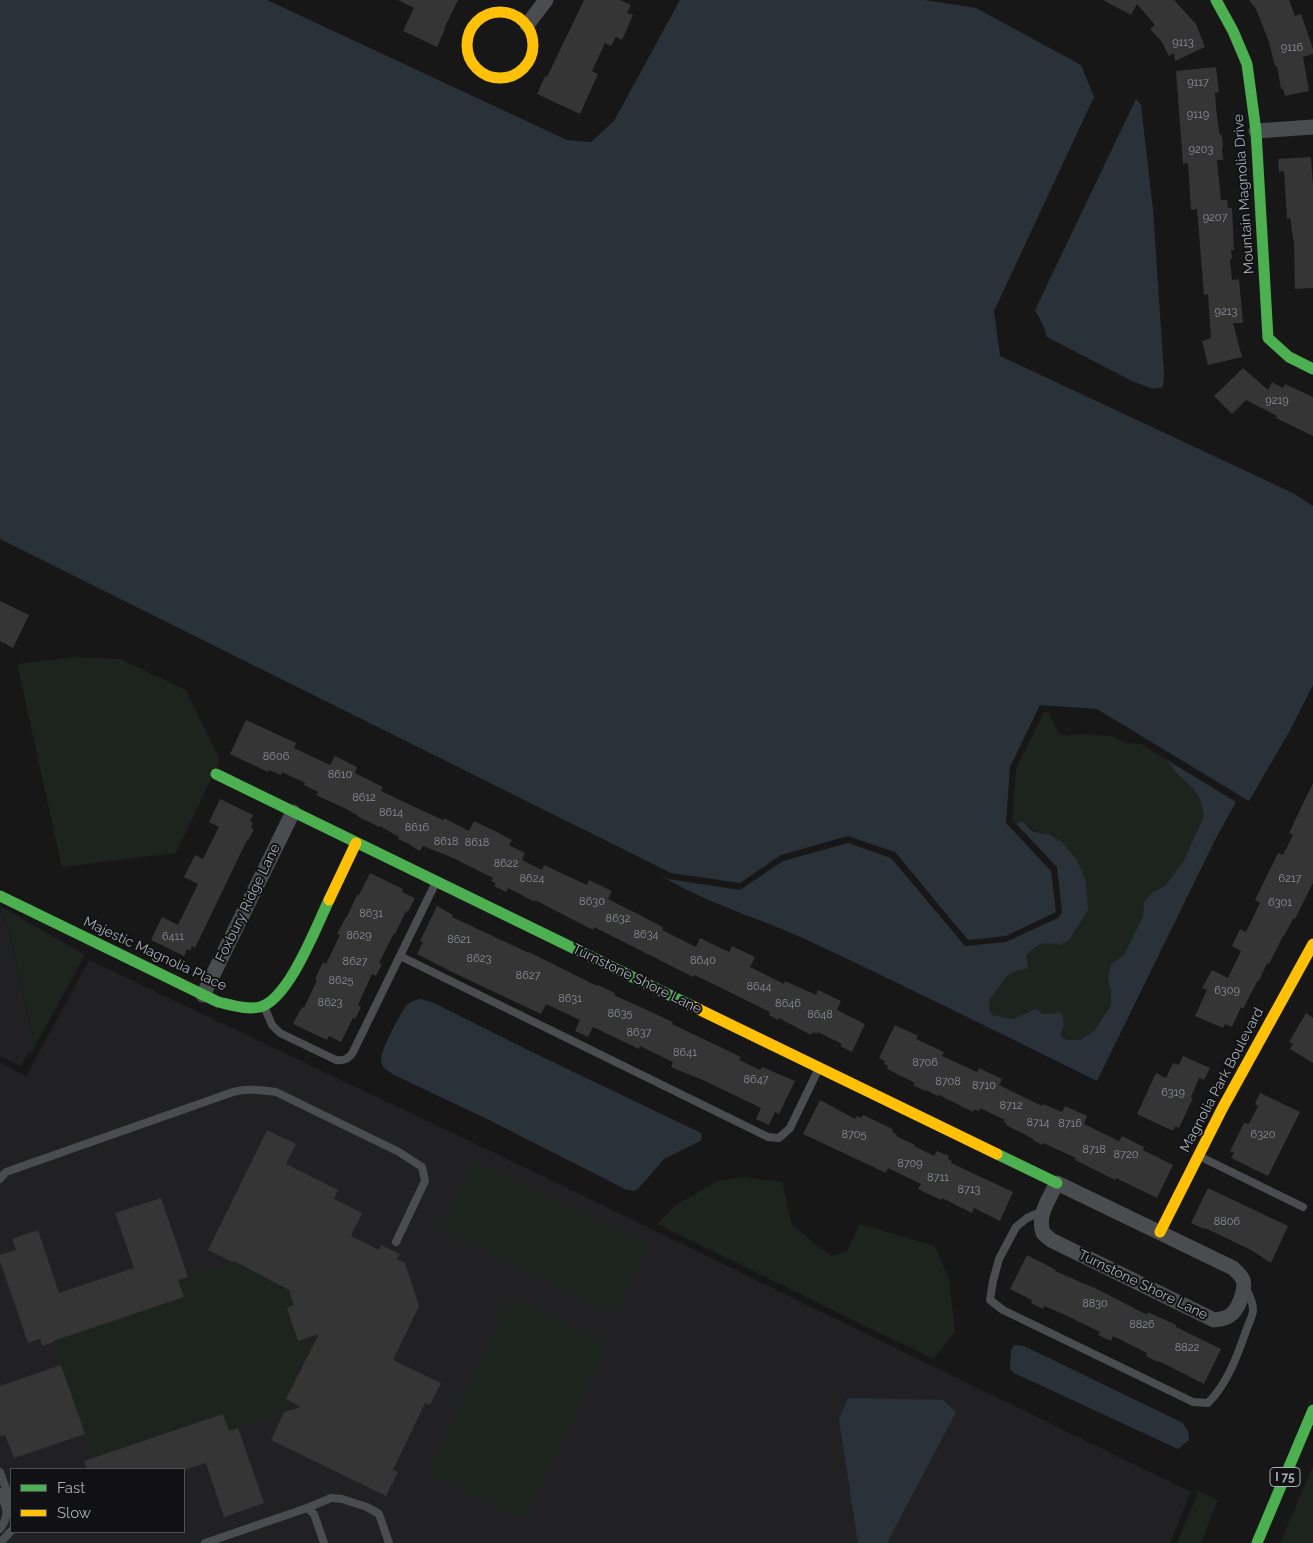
<!DOCTYPE html>
<html>
<head>
<meta charset="utf-8">
<style>
  body { margin:0 }
  #map { position:relative; width:1313px; height:1543px; overflow:hidden; background:#171717; font-family:Raleway,sans-serif }
  canvas { display:block }
  .legend { position:absolute; left:10px; top:1468px; width:175px; height:65px; box-sizing:border-box; background:#111113; border:1px solid #4d4f55; margin:0; padding:6px 9px; list-style:none; font-size:15px; color:#a8adb8 }
  .legend li { display:flex; align-items:center; gap:10px; height:25px }
  .legend b { width:25px; border:1px solid #4d4f55 }
</style>
</head>
<body>
<div id="map">
<canvas width="1313" height="1543"></canvas>
<ul class="legend">
<li><b style="height:6px;background:#4caf50"></b>Fast</li>
<li><b style="height:6px;background:#ffc107"></b>Slow</li>
</ul>
</div>
<script>
const g = document.querySelector('canvas').getContext('2d');
g.lineJoin = 'round';
function paint(path, color) { g.fillStyle = color; g.fill(path, 'evenodd'); }
function strokePath(path, color, width, dash) { g.strokeStyle = color; g.lineWidth = width; g.lineCap = dash ? 'butt' : 'round'; g.setLineDash(dash || []); g.stroke(path); }
function drawText(font, color, halo, rows, align = 'center') {
  g.font = font + ' Raleway,sans-serif'; g.lineWidth = 4; g.setLineDash([]); g.textBaseline = 'middle'; g.strokeStyle = halo; g.fillStyle = color; for (const [text, x, y, turn = 0] of rows) {
    g.save(); g.translate(x, y); g.rotate((+turn || 0) * Math.PI / 180); g.textAlign = isNaN(turn) ? turn : align; if (halo) g.strokeText(text, 0, 0); g.fillText(text, 0, 0); g.restore();
  }
}
paint(new Path2D(`
  M0 908 10 935 31 1029V1048L21 1066 0 1056Z
  M89 960 524 1167 1191 1492 1170 1543H5L0 1537V1063L26 1076ZM11 1469H184V1532H11Z`), '#212123');
paint(new Path2D(`
  M74 657 120 659 186 690 220 760 176 853 62 867 17 664Z
  M1044 712H1048L1059 734 1068 736 1081 734 1112 736 1127 743 1141 744 1167 760 1178 775 1192 787 1201 801 1204 816 1183 862 1165 886 1153 892 1145 902 1143 916 1124 955 1111 964 1108 977 1111 992V1005L1094 1031 1080 1040H1067L1060 1036 1044 1014 1035 1009 1014 1019 992 1015 989 1009 990 999 1007 976 1017 971 1025 956 1036 947 1046 942 1060 945 1086 882C1078 863 1070 843 1049 835 1035 830 1033 832 1022 821L1016 824 1012 820 1016 769Z
  M0 906 85 955 30 1055 31 1029 10 935Z
  M473 1160 648 1246 614 1313 440 1228Z
  M743 1177 782 1182 792 1225 831 1256 847 1251 860 1224 935 1246 949 1279 955 1332 933 1359 657 1224 676 1205 717 1181Z
  M234 1261 289 1290 294 1305 287 1308 298 1341 306 1338 312 1356 287 1399 290 1401 284 1412 229 1431 223 1414 215 1416 221 1434 207 1419 93 1458 53 1341 167 1303 169 1282 175 1301 184 1298 178 1280Z
  M511 1298 610 1345 525 1520 427 1473Z
  M1313 1466V1543H1280Z
  M1197 1490 1218 1500 1201 1543H1177L1197 1495Z`), '#1d241e');
paint(new Path2D(`
  M0 0H267L567 140 591 142 614 121 680 0H925L976 8 1081 65 1094 97 994 311 1000 356 1293 493 1313 506V685L1288 734 1249 801 1097 709 1040 705 1010 767 1006 823 1051 871 1056 912 1006 936 968 940 895 852 848 836 781 855 740 883 671 873 0 539Z
  M1136 99 1141 105 1153 210 1164 374 1163 387 1153 389 1132 381 1047 337 1043 325 1035 310Z
  M1167 760 1236 802 1215 840 1097 1081C1000 1033 903 985 805 939 757 917 705 903 660 875L668 879 740 890 783 861 848 843 891 858 965 946 1006 942 1058 918 1062 912 1057 867 1016 824 1022 821 1032 831 1050 835 1062 842 1077 860 1086 882 1088 910 1069 940 1060 945C1042 941 1039 944 1026 955L1028 968 1017 971 1007 976 990 999 989 1009 992 1015 1014 1019 1035 1009 1044 1014 1062 1013 1064 1025 1060 1036 1067 1040H1080L1094 1031 1111 1005V992L1108 977 1111 964 1124 955 1143 916 1144 902 1153 892 1165 886 1183 862 1204 816 1201 801 1192 787 1178 775Z
  M421 999 434 1003 534 1053 701 1133 702 1138 700 1141 664 1159 638 1189 634 1191 625 1189 485 1118 394 1075C388 1071 382 1068 381 1060 381 1050 400 1013 407 1005 411 1001 416 1000 421 999Z
  M1014 1345 1024 1346 1183 1423 1188 1431 1189 1440 1178 1449 1014 1373 1010 1369 1011 1350Z
  M848 1398 943 1400 956 1412 890 1537 888 1543H858L839 1419Z`), '#2a3239');
paint(new Path2D(`
  M398 0H458L444 29H445L437 47 403 31 414 8Z
  M584 0H620L631 5 627 13 633 15 622 40 616 37 611 46 605 43 592 71 598 74 580 114 537 94 545 76 547 77Z
  M1103 0H1174L1196 24 1205 47 1175 61 1174 53 1169 56 1162 42 1150 29 1155 25 1137 4 1131 15Z
  M1249 0H1289L1295 16 1301 14 1313 49V54L1303 57 1309 91 1285 96 1283 89H1281L1277 66H1275L1269 42 1256 9Z
  M1216 67 1219 92 1215 93 1217 118 1220 135H1222L1223 147H1222L1223 160H1217L1221 200H1227L1228 208H1232L1234 250H1231L1232 259H1230L1232 280 1239 279 1243 323H1233L1242 357 1208 365 1202 341 1211 338 1208 294 1204 295 1197 209 1191 210 1188 163 1183 164 1176 71Z
  M1311 157 1313 186V288L1295 289 1294 244 1290 218 1287 219 1284 171 1279 172 1278 159Z
  M1243 368 1268 390 1272 382 1283 388 1285 384 1313 397V436L1276 418 1277 416 1246 400 1232 414 1214 396Z
  M0 601 29 615 13 648 0 641Z
  M246 720 296 743 294 748 330 765 335 756 357 767 355 773 383 787 381 791 421 810 443 820 444 818 469 831 474 821 497 832 512 840 509 845 525 853 522 860 542 870 544 865 587 885 589 880 612 891 608 899 663 927 662 930 696 947 700 938 729 952 732 946 755 957 750 967 784 984 785 981 816 995 818 990 841 1001 837 1010 865 1024 852 1052 840 1046 842 1044 818 1032 817 1034 813 1032 811 1035 779 1018 778 1020 769 1015 770 1012 707 981 694 975 693 977 594 927 593 930 535 900V902L508 888 506 892 494 886 496 883 491 881 493 878 453 858 423 846 420 851 411 846V845L398 839 399 837 380 826 379 827 357 816V815L344 808 316 795 318 792 304 785 305 783 282 772 281 775 269 770 268 772 230 754Z
  M1313 783V883L1295 919H1293L1284 936H1283L1269 964 1267 963 1259 981 1258 980 1243 1009 1241 1007 1232 1027 1225 1024 1223 1028 1195 1016 1207 990 1202 988 1212 970 1228 978 1241 951 1232 946 1240 929 1246 932 1260 903 1255 900 1278 853 1283 855 1293 835 1289 833Z
  M220 799 253 815 250 821 253 823 251 828 254 829 248 841 247 840 195 948 192 946 190 951 187 949 184 956 151 940 162 917 178 925 198 884 184 877 195 855 203 859 219 827 209 822Z
  M370 873 403 889 402 892 415 898 408 912 406 911 395 934 394 933 379 963 382 964 376 976 372 974 358 1005 361 1007 355 1019 353 1018 341 1042 329 1036 327 1040 293 1024 302 1007 304 1008 317 980 315 979 323 962 326 964 340 935 337 934 346 917H347L357 895H359Z
  M437 906 453 915 452 917 529 953V952L597 986 598 985 615 993 614 995 673 1022 672 1024 741 1057 739 1060 760 1070 762 1067 795 1081 779 1114 775 1112 769 1125 756 1119 761 1108 705 1081 671 1067 673 1062 640 1046 639 1049 593 1027 588 1037 575 1031 580 1020 546 1004 541 1014 454 973 417 954 423 942 420 941Z
  M1306 1013 1313 1018V1063L1290 1049 1293 1044 1289 1042Z
  M895 1025 918 1036 916 1039 944 1052 942 1056 977 1072 979 1068 1002 1079 999 1085 1042 1106 1043 1104 1062 1112 1065 1106 1087 1116 1084 1124 1119 1141 1122 1136 1144 1147 1143 1150 1173 1165 1157 1198 1116 1178 1115 1180 1075 1160 1076 1158 1043 1143 1042 1145 1033 1140V1139L1006 1125 1007 1124 1003 1122 1005 1120 980 1108 979 1111 974 1109 973 1112 939 1095 938 1096 926 1090 925 1091 913 1085 915 1083 887 1069 888 1066 884 1064 885 1061 879 1058Z
  M1183 1056 1210 1068 1204 1080 1199 1078 1191 1097 1193 1098 1179 1128 1175 1126 1173 1131 1137 1114 1156 1073 1166 1078 1173 1063 1179 1065Z
  M1260 1093 1300 1112 1268 1176 1231 1158 1234 1153 1230 1151 1244 1123 1249 1124 1258 1106 1255 1104Z
  M820 1100 855 1119 857 1116 861 1118 863 1115 882 1124 893 1129 892 1132 897 1134 896 1136 915 1145 914 1146 934 1156 937 1151 949 1156 948 1159 952 1161 951 1163 1013 1192 1000 1221 974 1208 972 1213 942 1198 941 1200 918 1189 921 1184 888 1168 886 1173 803 1134Z
  M267 1130 296 1144 286 1164 338 1190 334 1199 362 1213 351 1236 379 1250 381 1245 400 1254 397 1259 405 1263 419 1306 393 1360 441 1383 430 1405 425 1403 393 1470 398 1472 386 1496 271 1440 284 1412 301 1407 286 1399 319 1334 298 1341 287 1308 294 1305 289 1290 234 1261 232 1262 208 1250Z
  M1208 1188 1288 1226 1271 1263 1251 1250 1205 1228 1204 1229 1191 1223Z
  M161 1198 188 1277 178 1280 184 1297 53 1341 54 1342 42 1346 40 1339 28 1343 0 1261V1255L16 1250 12 1239 38 1230 59 1293 134 1268 115 1213Z
  M1027 1255 1056 1270 1055 1271 1101 1291 1147 1315 1148 1312 1176 1325V1327L1221 1349 1204 1384 1159 1361 1158 1362 1146 1356 1147 1353 1113 1336 1111 1341 1098 1335 1100 1332 1063 1314 1044 1306 1043 1309 1031 1303 1032 1300 1010 1289Z
  M61 1365 85 1434 14 1458 5 1435 0 1436V1386Z
  M223 1414 229 1431 238 1428 264 1503 224 1517 206 1463 187 1469H87L84 1461Z`), '#353536');
strokePath(new Path2D(`
  M400 956 768 1137 779 1138 790 1128 819 1068
  M264 1006 272 1025 280 1033 336 1060C344 1061 349 1059 353 1052L436 882
  M1199 1156 1303 1207
  M0 1179 6 1172 233 1092C247 1088 261 1090 276 1092L399 1152 422 1167 425 1181 396 1242
  M1043 1211 1027 1218 1016 1227 999 1259 993 1281 990 1300 1003 1310 1193 1402 1208 1403C1228 1383 1238 1354 1247 1328 1249 1323 1253 1315 1253 1310 1253 1302 1249 1294 1246 1288
  M0 1472 11 1503
  M0 1492C6 1507 11 1514 0 1529
  M307 1508 331 1498 342 1499 367 1507 379 1514 389 1543
  M0 1543 11 1531
  M205 1543 307 1508 314 1514 324 1543`), '#4b4c50', 8);
strokePath(new Path2D(`
  M527 25 546 0
  M1256 131 1313 127
  M203 995 293 812
  M1057 1183 1233 1268C1237 1272 1241 1275 1243 1280 1246 1290 1238 1311 1229 1316 1225 1319 1219 1319 1214 1320L1051 1240 1043 1233C1037 1215 1049 1199 1057 1183Z`), '#4b4c50', 15);
strokePath(new Path2D(`
  M1216 0 1233 31 1247 64 1256 131 1268 338 1289 357 1313 369
  M216 774 692 1006
  M0 896 218 1002C231 1005 247 1010 260 1007 289 999 316 927 329 900
  M997 1154 1057 1183
  M1257 1543 1313 1410`), '#4caf50', 11);
strokePath(new Path2D(`
  M467 45a33 33 0 1 1 66 0a33 33 0 1 1-66 0Z
  M329 900 356 843
  M692 1006 997 1154
  M1160 1232 1222 1109 1313 944`), '#ffc107', 11);
drawText('11px', '#8b8f98', null, [
  ["9113",1183,43],
  ["9116",1292,48],
  ["9117",1198,83],
  ["9119",1198,115],
  ["9203",1201,150],
  ["9207",1215,218],
  ["9213",1226,312],
  ["9219",1277,401],
  ["8606",276,757],
  ["8610",340,775],
  ["8612",364,798],
  ["8614",391,813],
  ["8616",417,828],
  ["8618",446,842],
  ["8618",477,843],
  ["8622",506,864],
  ["8624",532,879],
  ["6217",1290,879],
  ["8630",592,902],
  ["6301",1280,903],
  ["8631",371,914],
  ["8632",618,919],
  ["8634",646,935],
  ["8629",359,936],
  ["6411",173,937],
  ["8621",459,940],
  ["8623",479,959],
  ["8640",703,961],
  ["8627",355,962],
  ["8627",528,976],
  ["8625",341,981],
  ["8644",759,987],
  ["6309",1227,991],
  ["8631",570,999],
  ["8623",330,1003],
  ["8646",788,1004],
  ["8635",620,1014],
  ["8648",820,1015],
  ["8637",639,1033],
  ["8641",685,1053],
  ["8706",925,1063],
  ["8647",756,1080],
  ["8708",948,1082],
  ["8710",984,1086],
  ["6319",1173,1093],
  ["8712",1011,1106],
  ["8714",1038,1123],
  ["8716",1070,1124],
  ["8705",854,1135],
  ["6320",1263,1135],
  ["8718",1094,1150],
  ["8720",1126,1155],
  ["8709",910,1164],
  ["8711",938,1178],
  ["8713",969,1190],
  ["8806",1227,1222],
  ["8830",1095,1304],
  ["8826",1142,1325],
  ["8822",1187,1348]
]);
for (const [x, y, w] of [
  [1285,1477,30]
]) { const box = new Path2D(); box.roundRect(x - w / 2, y - 9.5, w, 19, 4); g.fillStyle = '#111113'; g.fill(box); strokePath(box, '#a8adb8', 1); }
drawText('bold 12px', '#a8adb8', null, [
  ["I 75",1285,1477]
]);
drawText('14px', '#a8adb8', '#111113', [
  ["Mountain Magnolia Drive",1244,194,-94],
  ["Foxbury Ridge Lane",248,903,-64],
  ["Majestic Magnolia Place",155,954,25],
  ["Turnstone Shore Lane",637,979,26],
  ["Magnolia Park Boulevard",1222,1080,-62],
  ["Turnstone Shore Lane",1143,1285,26]
]);
</script>
</body>
</html>
